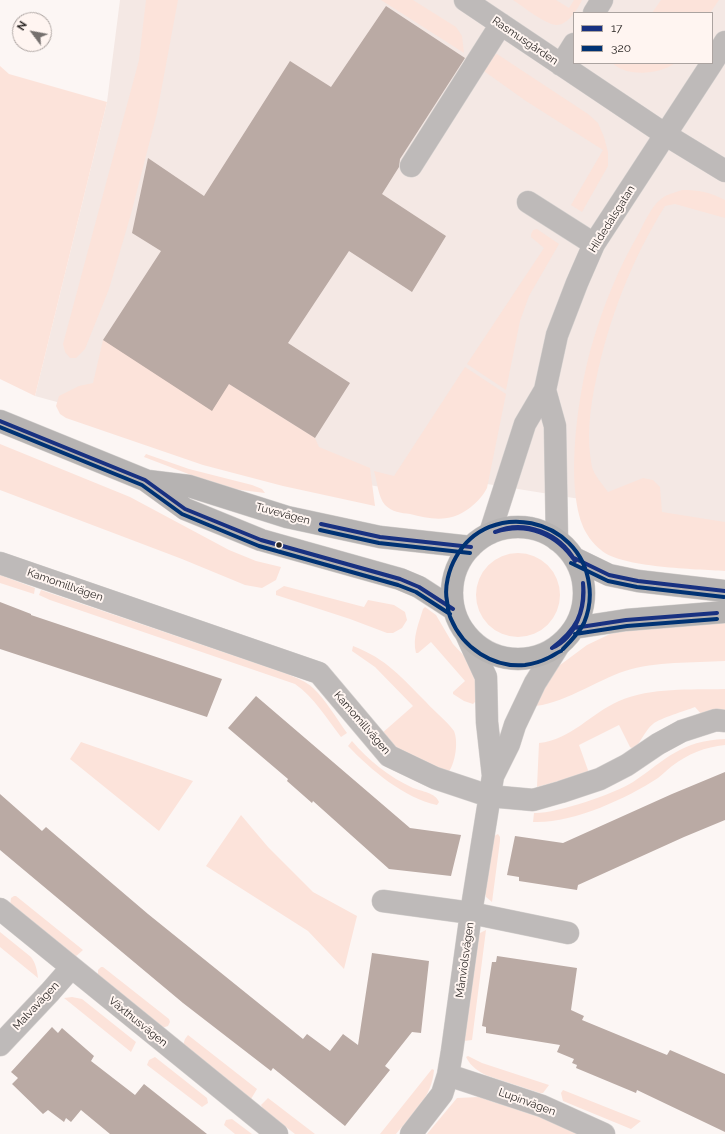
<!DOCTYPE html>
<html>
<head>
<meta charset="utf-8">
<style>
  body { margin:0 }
  #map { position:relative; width:725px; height:1134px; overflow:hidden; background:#fcf6f4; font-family:Raleway,sans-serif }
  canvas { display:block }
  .legend { position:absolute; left:573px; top:12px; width:140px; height:52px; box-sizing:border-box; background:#fff5f1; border:1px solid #aba3a0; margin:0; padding:5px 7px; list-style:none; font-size:12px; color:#2c2826 }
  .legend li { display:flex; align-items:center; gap:8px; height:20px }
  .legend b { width:20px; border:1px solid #aba3a0 }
  .north { position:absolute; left:12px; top:12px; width:40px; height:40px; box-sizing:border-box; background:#fff5f1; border:1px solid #aba3a0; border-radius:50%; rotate:302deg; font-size:11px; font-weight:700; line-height:16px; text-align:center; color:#2c2826 }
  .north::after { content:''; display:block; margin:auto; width:14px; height:18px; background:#75706e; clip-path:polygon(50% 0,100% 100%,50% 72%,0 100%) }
</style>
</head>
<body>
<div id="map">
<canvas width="725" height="1134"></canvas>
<ul class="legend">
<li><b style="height:5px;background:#183181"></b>17</li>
<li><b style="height:5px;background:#003273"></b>320</li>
</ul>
<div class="north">N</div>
</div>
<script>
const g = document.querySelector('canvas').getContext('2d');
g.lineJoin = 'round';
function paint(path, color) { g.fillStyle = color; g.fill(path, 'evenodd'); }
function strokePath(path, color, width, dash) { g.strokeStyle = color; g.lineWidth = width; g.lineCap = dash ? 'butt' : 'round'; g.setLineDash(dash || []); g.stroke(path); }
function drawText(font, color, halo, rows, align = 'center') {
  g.font = font + ' Raleway,sans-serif'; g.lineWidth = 4; g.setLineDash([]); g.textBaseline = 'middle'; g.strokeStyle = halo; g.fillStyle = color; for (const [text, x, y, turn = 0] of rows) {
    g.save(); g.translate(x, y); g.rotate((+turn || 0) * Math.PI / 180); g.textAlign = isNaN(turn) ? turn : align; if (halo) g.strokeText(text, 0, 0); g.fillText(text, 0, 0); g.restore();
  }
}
paint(new Path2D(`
  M120 0H725V534L586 500 481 483 456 500 346 481 35 396 107 102ZM574 13H712V63H574Z`), '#f4e8e4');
paint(new Path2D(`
  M146 0H178L157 113 131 214 109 289 85 349 76 358H70L65 352 63 344 139 60Z
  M381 0H413L456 27 462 36 464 53Z
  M513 0H556L569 8 574 0H582C578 9 567 26 556 25 543 23 524 7 513 0Z
  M661 0H719L710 13H652Z
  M497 54 588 114 598 123 604 137 608 152V166L582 212 571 205 603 150 526 101 481 69 492 55Z
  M612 63H675C659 75 627 77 612 63Z
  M0 66 9 74 107 102 35 396 0 379Z
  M682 190C699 190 709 192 725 200V218L675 204 665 206C632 259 609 318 596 380 590 408 586 438 592 467 594 475 603 485 608 492L643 478 653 480 660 487 662 512 725 522V571C697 569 621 568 601 550 593 544 585 533 582 524 565 478 579 387 593 341 604 304 619 267 639 233 644 223 651 207 660 200 666 194 674 193 682 190Z
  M537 229 559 244 529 296 520 321 506 390 467 364 544 248 531 237V234L533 230Z
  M103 340 229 384 315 438 319 447 370 468 375 506 283 486 203 465 66 418 60 414 56 406 59 396 79 386 93 383Z
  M465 367 506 394 487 488C480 502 463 516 447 518 435 520 422 517 410 514 401 513 392 512 385 505 378 497 377 481 374 471L394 476Z
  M0 444 130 497 229 550 256 561 281 567 276 580 262 588 245 585 182 559 0 490Z
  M146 454 189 469 252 485 262 489 265 493 225 488 144 457Z
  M476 595a42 42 0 1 1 84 0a42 42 0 1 1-84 0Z
  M0 575 35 588 34 594 0 583Z
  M284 586 364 607 368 600 394 605 405 612 407 620 402 628 393 633H387L350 619 276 595V591Z
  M41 590 288 674C296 678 306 681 313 688 326 700 336 718 347 733L341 737C327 719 314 697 295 684L50 600 39 595Z
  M425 607 436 615 453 644 466 658 475 676 476 701 473 704 464 701 453 694V692L465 681 431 642 418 653H416C412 638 419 623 423 609Z
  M725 622V661C692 663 656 661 625 671 597 680 558 707 530 706L552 671 587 645 610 634 634 628Z
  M353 646C387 659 402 678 426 702 435 712 446 720 454 731 459 743 455 769 444 777L389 743 381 734 413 706 375 667 352 651Z
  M725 689V710L703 716 695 707C685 711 660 718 653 724 644 731 642 742 633 749L630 747 619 725 579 745 589 773 537 787 539 743C571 740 591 713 619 701 652 687 690 690 725 689Z
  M725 739V745C705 747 688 754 672 766 667 770 663 774 658 778 626 799 571 824 533 822L534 813C555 814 614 794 633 782 667 759 680 741 725 739Z
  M352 741C368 760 389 777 413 788 421 791 436 793 439 802L437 805C404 798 371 770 348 746Z
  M81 742 193 781 159 831 70 759Z
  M241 815 268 847 313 892 357 916 344 969 308 931 206 866Z
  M498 834 500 837V841L492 902 486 897 485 893 494 836Z
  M14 896H16L83 950 74 958 10 906 11 898Z
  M486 930 472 1040 464 1041 478 934Z
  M0 932 31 957C36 964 37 970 38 978L0 947Z
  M101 967H103L169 1019 170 1022 168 1026 162 1028 98 978V970Z
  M72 997 82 999 136 1042 131 1052 64 998Z
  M188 1035 257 1089 251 1099 183 1045 185 1039Z
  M468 1056 482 1063 549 1085 543 1093H540L488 1076C479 1072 471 1067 466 1057Z
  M155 1057 207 1098 208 1103 202 1107 147 1065 149 1060Z
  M432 1069 434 1070C432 1097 413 1114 396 1134H380Z
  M563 1090 641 1121 631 1129 563 1101 561 1093Z
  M479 1097 539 1117 581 1134H427L457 1098Z
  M268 1098 315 1134H295L264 1110 261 1105Z
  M232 1119 252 1134H235L224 1125 226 1120Z`), '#fce3da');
paint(new Path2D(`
  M386 6 465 58 400 159 399 167 382 194 446 236 412 292 349 251 288 343 350 383 315 438 229 384 212 411 103 340 161 251 132 233 148 158 204 196 290 61 331 87Z
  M0 602 31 614V615L222 679 207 717 0 649Z
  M256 696 410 828 461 835 451 876 389 869 313 801 312 803 287 781 288 779 228 728Z
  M725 772V820L684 837 578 885 577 890 519 881V877L507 875 515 836 563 843 672 794Z
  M0 794 42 831 46 827 148 914 303 1039 307 1034 330 1051 343 1034 358 1045 372 953 429 961 421 1033 412 1032 385 1066 390 1070 345 1126 273 1068 271 1071 183 1003 0 850Z
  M497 956 577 968 571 1010 584 1016 582 1020 667 1055 670 1050 725 1074V1132L637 1090 636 1093 576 1068 577 1065 572 1063 574 1059 557 1052 560 1045 486 1033V1027L482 1026 492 962H496Z
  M52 1027 58 1033 62 1028 94 1056 91 1061 135 1095 144 1084 207 1134H110L81 1110 71 1122 66 1118 64 1122 48 1110 43 1114 12 1084 18 1078 11 1072Z`), '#baaaa4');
const minor = new Path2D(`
  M465 0 666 135 725 171
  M594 13 602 0
  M712 63 725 42
  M561 65 574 44
  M411 166 501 24
  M528 202 594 244
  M545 390 555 426 557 540
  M490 533 525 424 545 390 557 335 577 283 594 244 712 63
  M0 563 319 673 389 756 435 778 489 796 533 800 561 792 600 779 627 765 658 744 682 731 716 720 725 721
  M467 636 486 677 487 722 493 776
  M383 901 471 913 568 933
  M0 909 277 1134
  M0 1045 50 992 71 968
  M448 1075 542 1106 604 1134
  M411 1134 442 1094 448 1075 452 1051 471 913 493 776 509 744 515 725 535 683 559 645`);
const major = new Path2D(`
  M0 421 145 480 185 509 261 540 400 579 419 587 453 609
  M148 481 189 486 287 517 380 537 471 547
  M452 593a66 66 0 1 1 132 0a66 66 0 1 1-132 0Z
  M574 558 609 575 638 581 725 591
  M574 628 626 620 725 612`);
strokePath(minor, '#d6d2d0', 23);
strokePath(major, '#d6d2d0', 23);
strokePath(minor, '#bebab9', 22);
strokePath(major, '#b6b3b2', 22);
strokePath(new Path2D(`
  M0 421 145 480 185 509 261 540 400 579 419 587 453 609
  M321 524 380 537 471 547
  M495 532C524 519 560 533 575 561
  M495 532C527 522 556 533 575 561
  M574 558 609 575 638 581 725 591
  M574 628 626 620 717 613
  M552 648C576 630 585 614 583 583
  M552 648C576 638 586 607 583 583`), '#183181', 4);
strokePath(new Path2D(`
  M0 427 142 485 182 514 259 546 398 585 416 592 450 614
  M320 530 379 543 470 553
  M571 563 608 581 637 587 724 597
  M575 634 627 626 717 619
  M561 651C556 653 553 656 548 658 542 661 532 664 525 665 493 668 463 648 451 619 448 613 448 607 447 601 444 587 449 569 456 557 489 498 580 517 589 584 591 597 589 611 584 623 579 633 571 641 563 649`), '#003273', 4);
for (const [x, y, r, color] of [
  [279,545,3.5,"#2c2826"]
]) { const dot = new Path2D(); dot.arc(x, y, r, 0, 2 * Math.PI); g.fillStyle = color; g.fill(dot); strokePath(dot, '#fff5f1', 1.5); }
drawText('11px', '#2c2826', '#fff5f1', [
  ["Rasmusgården",525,41,34],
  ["Hildedalsgatan",612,219,-58],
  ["Tuvevägen",283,514,15],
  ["Kamomillvägen",65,585,19],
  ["Kamomillvägen",362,723,49],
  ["Månviolsvägen",465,960,-82],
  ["Malvavägen",36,1006,-47],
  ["Växthusvägen",138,1022,39],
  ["Lupinvägen",527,1102,20]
]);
</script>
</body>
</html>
